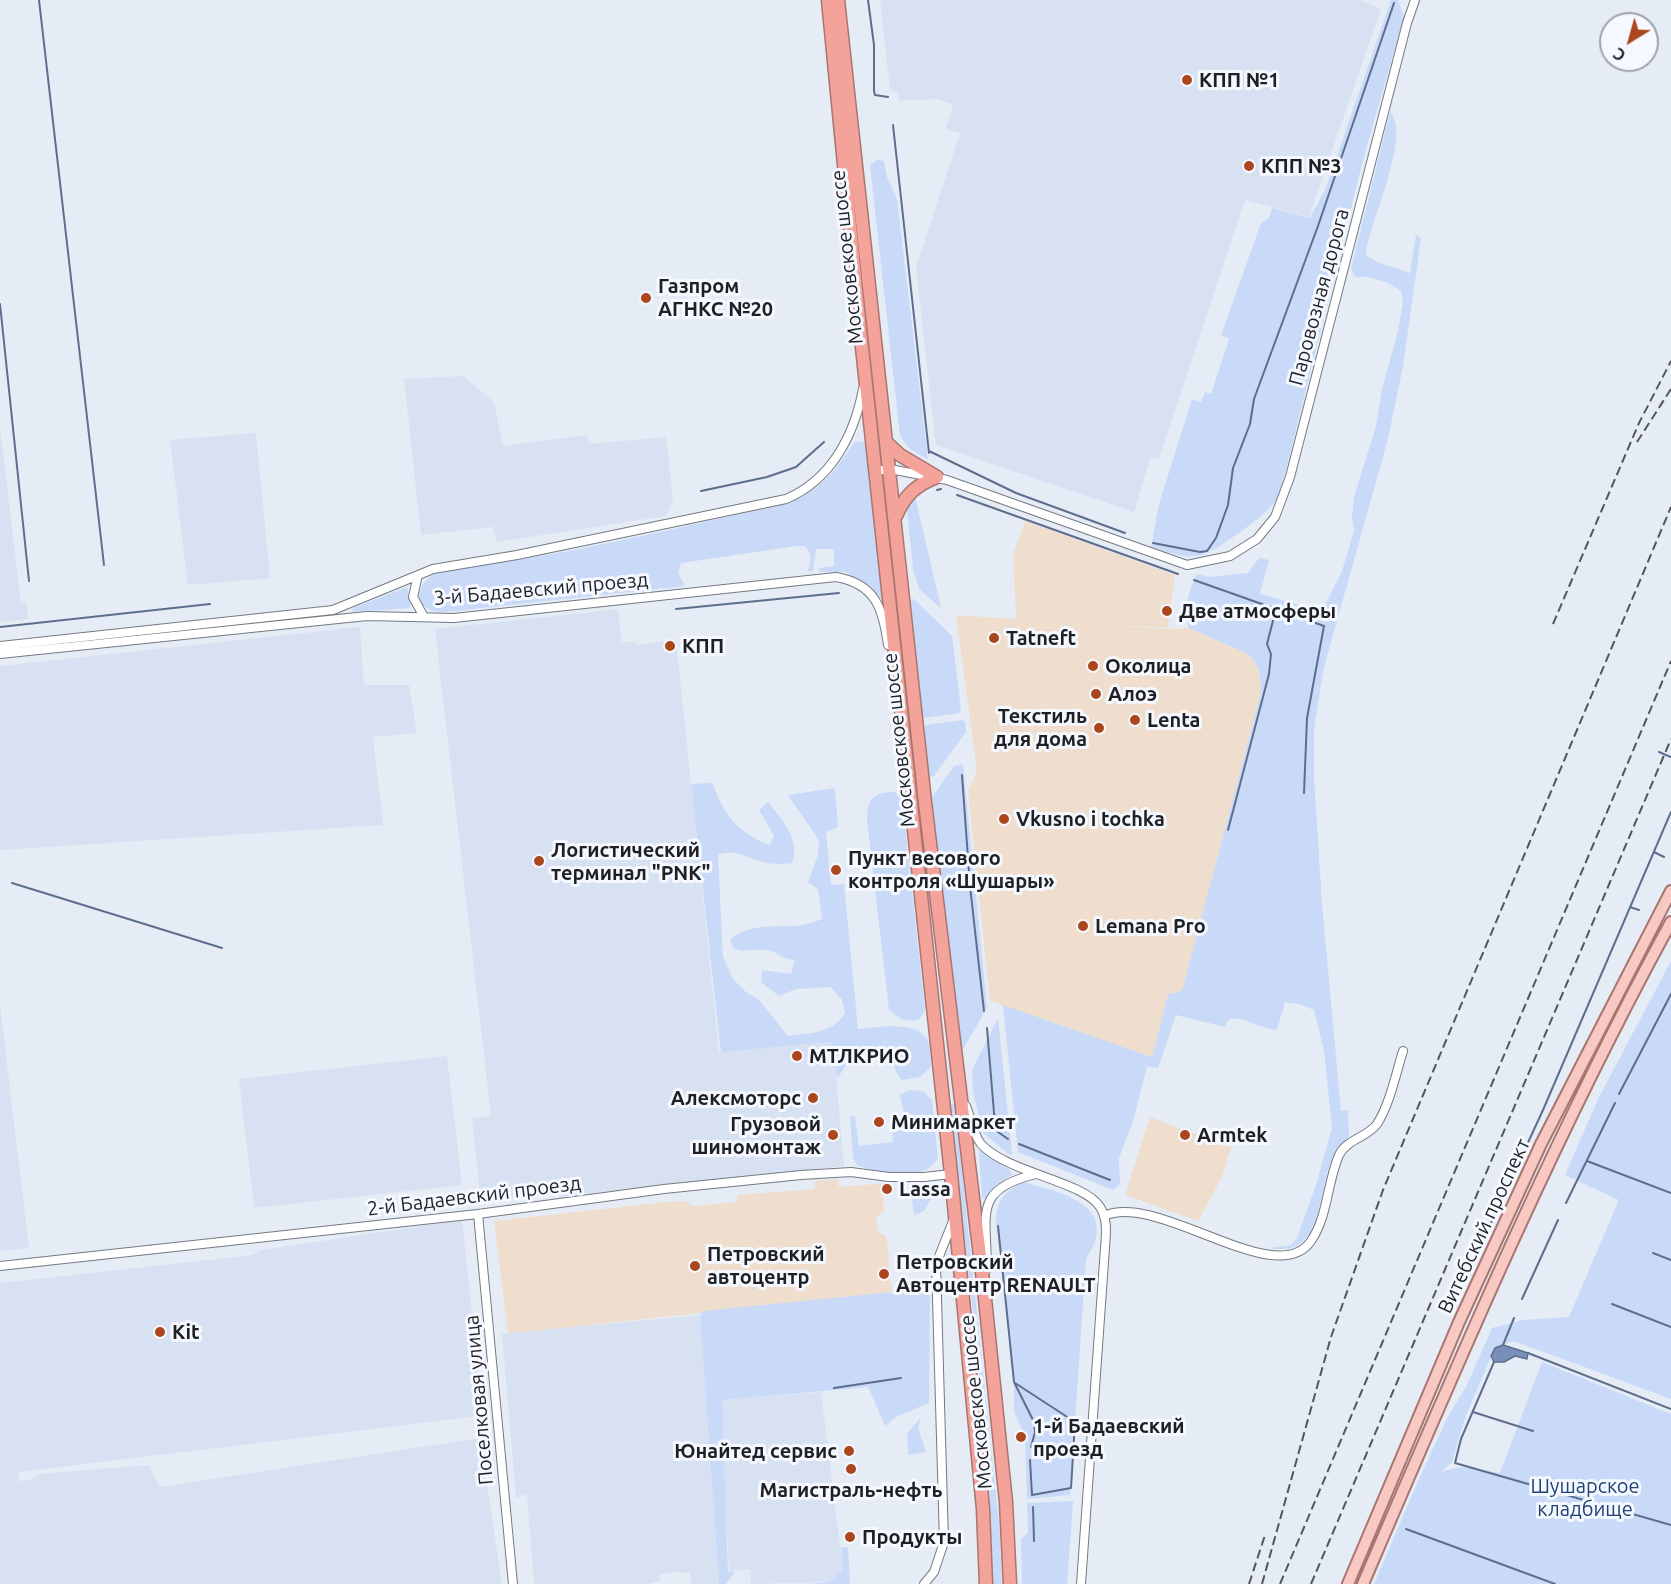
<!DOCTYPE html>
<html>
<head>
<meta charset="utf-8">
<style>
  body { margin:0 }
  #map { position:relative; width:1671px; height:1584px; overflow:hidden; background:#e5ecf5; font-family:Ubuntu,sans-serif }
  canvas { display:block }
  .north { position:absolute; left:1599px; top:12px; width:60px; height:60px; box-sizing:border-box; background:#f5f9ff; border:2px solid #9fa2a7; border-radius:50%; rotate:217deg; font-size:16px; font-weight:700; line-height:24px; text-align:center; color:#1e2024 }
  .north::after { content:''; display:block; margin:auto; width:21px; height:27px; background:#ac461c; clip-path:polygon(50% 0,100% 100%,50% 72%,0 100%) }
</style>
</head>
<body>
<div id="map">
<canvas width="1671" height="1584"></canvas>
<div class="north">С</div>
</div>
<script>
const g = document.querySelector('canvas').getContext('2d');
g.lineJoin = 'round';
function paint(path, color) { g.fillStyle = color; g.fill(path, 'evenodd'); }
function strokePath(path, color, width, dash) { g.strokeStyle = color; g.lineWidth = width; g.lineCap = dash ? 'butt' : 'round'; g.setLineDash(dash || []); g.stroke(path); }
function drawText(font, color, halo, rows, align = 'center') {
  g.font = font + ' Ubuntu,sans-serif'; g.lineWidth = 6; g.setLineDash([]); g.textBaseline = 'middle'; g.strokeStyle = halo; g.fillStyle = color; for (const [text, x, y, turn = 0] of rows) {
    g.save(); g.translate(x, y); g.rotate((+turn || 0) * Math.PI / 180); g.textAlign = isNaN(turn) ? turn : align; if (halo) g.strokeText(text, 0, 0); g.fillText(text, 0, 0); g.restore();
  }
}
paint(new Path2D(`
  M1025 521 1175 575 1168 628 1083 623 1165 629 1189 628 1248 654 1254 660 1261 678V693L1182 991 1168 994 1152 1057 990 1001 968 791 977 771 956 615 1016 619 1013 554Z
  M1150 1117 1231 1148 1222 1177 1198 1221 1125 1195Z
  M837 1179 839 1187 889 1183 891 1195 883 1196 884 1211 876 1217 878 1232 886 1236 887 1240 892 1292 508 1334 494 1221 665 1202 684 1201 694 1206 737 1202V1195L815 1189V1181Z`), '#efdecd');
paint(new Path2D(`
  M880 0H1360L1381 9 1309 217 1245 200 1159 459 1151 456 1134 512 936 445 916 268 960 133 946 129 953 104 935 99 899 101 898 94 890 90Z
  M463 376 494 402 503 446 587 435 589 444 666 437 673 499 666 516 497 542 493 527 421 535 404 379Z
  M0 428 21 603H27L28 619 0 622Z
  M256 433 270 578 188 585 170 440Z
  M618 609 622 642H636L637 645 676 640 719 1052 833 1042 844 1166 559 1197 557 1193 481 1202 472 1118 491 1116 435 629Z
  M360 627 364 685H409L417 733 373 737 383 825 0 850V666Z
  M0 1005 29 1248 0 1251Z
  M447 1056 462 1185 254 1208 239 1079Z
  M462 1220 482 1410 471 1417 19 1472 18 1481 29 1480 39 1474 149 1465 160 1487 480 1438 502 1584H0V1283L253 1255 261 1250Z
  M700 1315 719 1584H691L690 1573 675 1572 659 1574 660 1581 649 1584H534L527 1494 516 1498 502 1334Z
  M821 1392 843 1570 829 1582 751 1584 750 1569 729 1572 721 1400Z`), '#d7e1f2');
paint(new Path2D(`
  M1391 0H1398L1404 17 1363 160 1285 474C1282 482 1280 493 1276 500 1268 514 1217 551 1201 555 1184 559 1167 552 1151 547L1159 504 1192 399 1201 402 1205 392 1211 394 1229 339 1221 335 1261 223 1269 218 1272 208 1310 218 1326 188Z
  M1390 112C1412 137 1368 224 1366 255L1377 262 1410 273 1416 235 1421 238 1403 366 1388 439 1324 667 1314 729V777L1322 904 1341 1111 1348 1110 1349 1137C1344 1142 1338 1149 1334 1155 1316 1189 1326 1259 1269 1248L1291 1245 1297 1238 1316 1185 1332 1128 1324 1051 1314 1010 1299 1004 1285 1002 1277 1030C1260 1029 1245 1016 1229 1019L1225 1027 1176 1015 1158 1068 1147 1067 1134 1118 1119 1158 1120 1184 1113 1190 1018 1152 1003 1005 1152 1057 1168 994 1182 991 1261 693C1261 678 1260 665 1248 654L1189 628C1182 612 1189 589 1197 574L1209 577 1248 573 1259 558 1269 560 1260 594 1322 611 1342 571 1354 531 1352 517 1354 497 1376 426 1382 389 1398 331 1403 303 1401 291C1389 282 1371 275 1355 277L1351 269Z
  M878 159 884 162 887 177 897 199 928 460 910 449 900 436 870 165Z
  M854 442H867L884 601 868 585 845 572H820L819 568 834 566V549H816L813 571 807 572C811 562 813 555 805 546H797L681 563 678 573 685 586 445 612C430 613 412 604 422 586 433 566 469 567 489 564 590 550 689 525 788 503 819 492 837 470 854 442Z
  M915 496 941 608 919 589 913 569 907 510Z
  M407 587 411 606 409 608 352 612 353 608Z
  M914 599 952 636 961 711 959 713 925 718 919 715 910 600Z
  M962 720 965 722 966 732 934 776 929 777 927 775 924 732 926 725Z
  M963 764 987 1008 963 1049H960L930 800 954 766Z
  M712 783C725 815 736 832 770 845L774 836 759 810 768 802C782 820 801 839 792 863 785 864 776 865 768 863 752 861 734 847 718 855L723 957 733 979 746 992 760 1001 788 1036C809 1033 833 1034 845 1013L842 1000 831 987 796 989 779 996 761 982 762 970 791 974 795 960C781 959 778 952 767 950 754 948 745 954 733 948L730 939C764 916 786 935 822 919L818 889 808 882 818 855 819 840 788 795 835 788 838 827 826 832 831 885 844 884 858 1029C877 1028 919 1018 929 1043 931 1049 930 1060 931 1067L920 1077 902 1080C891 1070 897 1057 882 1046 846 1052 855 1054 837 1079L832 1042 721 1052 691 784Z
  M894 792 900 797 903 808 925 1010 920 1019C907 1023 899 1019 889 1010L867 820C867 800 873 792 894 792Z
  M1671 961V1399L1514 1341 1495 1348 1466 1415 1452 1462 1440 1473C1458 1463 1480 1470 1500 1473L1542 1362 1671 1414V1584H1374L1419 1479 1448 1416 1466 1387 1492 1328 1523 1320 1569 1317 1619 1200 1565 1175 1598 1099Z
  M998 1018 1012 1154 1010 1155 983 1133 973 1091 972 1070Z
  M910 1090 923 1091 932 1100 938 1159C921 1184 880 1174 857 1165L853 1158 850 1116H855L859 1146 893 1142 892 1117 904 1114 900 1095Z
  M950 1104H955L999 1524 1002 1584H993C990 1424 966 1263 950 1104Z
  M979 1150 1011 1171 1012 1175 997 1184 986 1199 982 1197Z
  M910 1182 925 1188 931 1199 924 1211 914 1215Z
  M1023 1182C1048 1189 1106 1200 1096 1238 1095 1245 1089 1252 1086 1259L1070 1495 1027 1499 1025 1436 1014 1412V1382L996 1220C996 1201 1006 1190 1023 1182Z
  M892 1292V1294L930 1292 929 1403 898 1416 885 1426 868 1387 722 1400 728 1572H735L726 1584H719L700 1315 703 1311Z
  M921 1417 918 1428 926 1452 908 1455 907 1434Z
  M1073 1501 1067 1584H1022L1021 1539 1028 1533 1027 1503Z
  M841 1547H848L850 1584H811L829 1582 843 1570Z`), '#c8daf7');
const water = new Path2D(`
  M1503 1345 1528 1353 1527 1359 1515 1356 1504 1362H1494L1491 1356 1495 1348Z`);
paint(water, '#788fb9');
strokePath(water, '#5d6e8c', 1.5);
strokePath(new Path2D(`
  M39 0 104 565
  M868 0 874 45V91L875 95 888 97
  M893 125 929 453
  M0 304 29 581
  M929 451 1016 493 1125 533
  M937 490 941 489
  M701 491 767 477 796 467 824 442
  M957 495 1178 574
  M1153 543 1200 552 1207 551 1216 538 1228 505 1233 468 1250 424 1254 399 1318 226 1394 3
  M1194 580 1324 626 1307 718 1304 793
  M676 609 839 593
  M0 627 210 604
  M1659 752 1671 757
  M962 775 970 886 984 1011
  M1228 830 1269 674 1271 654 1267 644 1276 609
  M1654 852 1664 857
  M12 883 222 948
  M1630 907 1639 910
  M987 1028 995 1125 998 1132 1008 1139
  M1619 1094 1671 994
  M1019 1144 1110 1180
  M1587 1161 1671 1193
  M1566 1203 1615 1103
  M998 1226 1014 1382 1034 1422 1035 1432 1031 1447
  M1653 1253 1671 1260
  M1522 1299 1558 1220
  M1455 1301 1543 1110 1671 812
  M1612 1304 1671 1327
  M1503 1345 1514 1318
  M1528 1353 1671 1409
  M1494 1362 1461 1439 1455 1463 1671 1525
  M1015 1383 1075 1422 1071 1488 1032 1495 1030 1460
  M834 1388 901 1378
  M1473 1412 1533 1431
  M1033 1507 1034 1541
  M1406 1529 1555 1584`), '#5d6e8c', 2);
const minor = new Path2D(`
  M876 471 890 469 947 480 1187 565 1230 556 1257 539 1275 517 1290 477 1407 23 1415 0
  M418 575 413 597 424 617
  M0 646 333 610 433 569 517 555 786 499C831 480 854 436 863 389
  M0 654 367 616 454 618 836 577C876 584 883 609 888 645
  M966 1106C971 1118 973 1134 981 1144 1007 1173 1084 1181 1100 1207 1108 1219 1106 1234 1105 1248L1081 1584
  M478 1214 513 1584
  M1104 1216C1158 1191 1276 1292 1311 1241 1328 1216 1327 1183 1339 1155 1347 1139 1368 1137 1377 1124 1390 1104 1396 1073 1403 1051
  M0 1266 478 1214 664 1189 801 1175 851 1172 889 1177H924L951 1174
  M987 1269C987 1215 972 1189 1036 1174
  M924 1584 934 1572 944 1542 936 1264 953 1221`);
const major = new Path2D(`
  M1348 1584 1459 1322 1541 1144 1671 891
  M1363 1584C1459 1360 1554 1136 1671 922`);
const highway = new Path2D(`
  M828 0 860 329 951 1174 983 1509 986 1584
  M838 0 925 802 984 1289 1006 1502 1010 1584
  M887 443 900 455 937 477
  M896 516C905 495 916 485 937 477`);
strokePath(minor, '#747982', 10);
strokePath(major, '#a87570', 14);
strokePath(highway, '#a87570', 15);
strokePath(minor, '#fff', 8);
strokePath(major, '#f8c8c2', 10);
strokePath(highway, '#f3a399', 12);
strokePath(new Path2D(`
  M1637 442 1671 389
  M1553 624 1639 423 1671 361
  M1249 1584 1265 1535
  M1262 1584 1331 1337 1383 1190 1671 507
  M1280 1584 1671 661
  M1311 1584 1671 739`), '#52565b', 2, [9, 4.5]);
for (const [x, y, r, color] of [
  [1187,80,6,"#ac461c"],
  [1249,166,6,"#ac461c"],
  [646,298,6,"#ac461c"],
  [1167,611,6,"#ac461c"],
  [994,638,6,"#ac461c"],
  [670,646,6,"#ac461c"],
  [1093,666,6,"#ac461c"],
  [1096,694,6,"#ac461c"],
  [1135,720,6,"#ac461c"],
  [1099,728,6,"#ac461c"],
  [1004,819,6,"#ac461c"],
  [539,861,6,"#ac461c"],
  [836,870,6,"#ac461c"],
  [1083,926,6,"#ac461c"],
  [797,1056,6,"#ac461c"],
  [813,1098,6,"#ac461c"],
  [879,1122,6,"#ac461c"],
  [833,1135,6,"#ac461c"],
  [1185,1135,6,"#ac461c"],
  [887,1189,6,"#ac461c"],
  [695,1266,6,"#ac461c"],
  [884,1274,6,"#ac461c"],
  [160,1332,6,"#ac461c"],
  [1021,1437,6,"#ac461c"],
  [849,1451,6,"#ac461c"],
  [851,1469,6,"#ac461c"],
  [850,1537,6,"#ac461c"]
]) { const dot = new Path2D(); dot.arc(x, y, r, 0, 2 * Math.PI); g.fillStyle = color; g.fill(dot); strokePath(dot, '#f5f9ff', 2); }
drawText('bold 20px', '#1e2024', '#f5f9ff', [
  ["КПП №1",1199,80],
  ["КПП №3",1261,166],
  ["Газпром",658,286],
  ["АГНКС №20",658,309],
  ["Две атмосферы",1179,611],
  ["Tatneft",1006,638],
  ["КПП",682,646],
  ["Околица",1105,666],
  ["Алоэ",1108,694],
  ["Текстиль",1087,716,"right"],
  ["для дома",1087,739,"right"],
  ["Lenta",1147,720],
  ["Vkusno i tochka",1016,819],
  ["Логистический",551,850],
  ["терминал \"PNK\"",551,873],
  ["Пункт весового",848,858],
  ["контроля «Шушары»",848,881],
  ["Lemana Pro",1095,926],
  ["МТЛКРИО",809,1056],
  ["Алексмоторс",801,1098,"right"],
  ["Минимаркет",891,1122],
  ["Грузовой",821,1124,"right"],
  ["шиномонтаж",821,1147,"right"],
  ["Armtek",1197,1135],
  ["Lassa",899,1189],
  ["Петровский",707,1254],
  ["автоцентр",707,1277],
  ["Петровский",896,1262],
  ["Автоцентр RENAULT",896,1285],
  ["Kit",172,1332],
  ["1-й Бадаевский",1033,1426],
  ["проезд",1033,1449],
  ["Юнайтед сервис",837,1451,"right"],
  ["Магистраль-нефть",851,1490,"center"],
  ["Продукты",862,1537]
], 'left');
drawText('20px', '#1e2024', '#f5f9ff', [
  ["Московское шоссе",847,257,-96],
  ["Паровозная дорога",1319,297,-75],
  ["3-й Бадаевский проезд",541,589,-5],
  ["Московское шоссе",899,740,-96],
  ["2-й Бадаевский проезд",474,1196,-7],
  ["Витебский проспект",1484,1226,-65],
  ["Поселковая улица",479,1400,-95],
  ["Московское шоссе",976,1402,-96]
]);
drawText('20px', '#224277', '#f5f9ff', [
  ["Шушарское",1585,1486],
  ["кладбище",1585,1509]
]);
</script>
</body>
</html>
